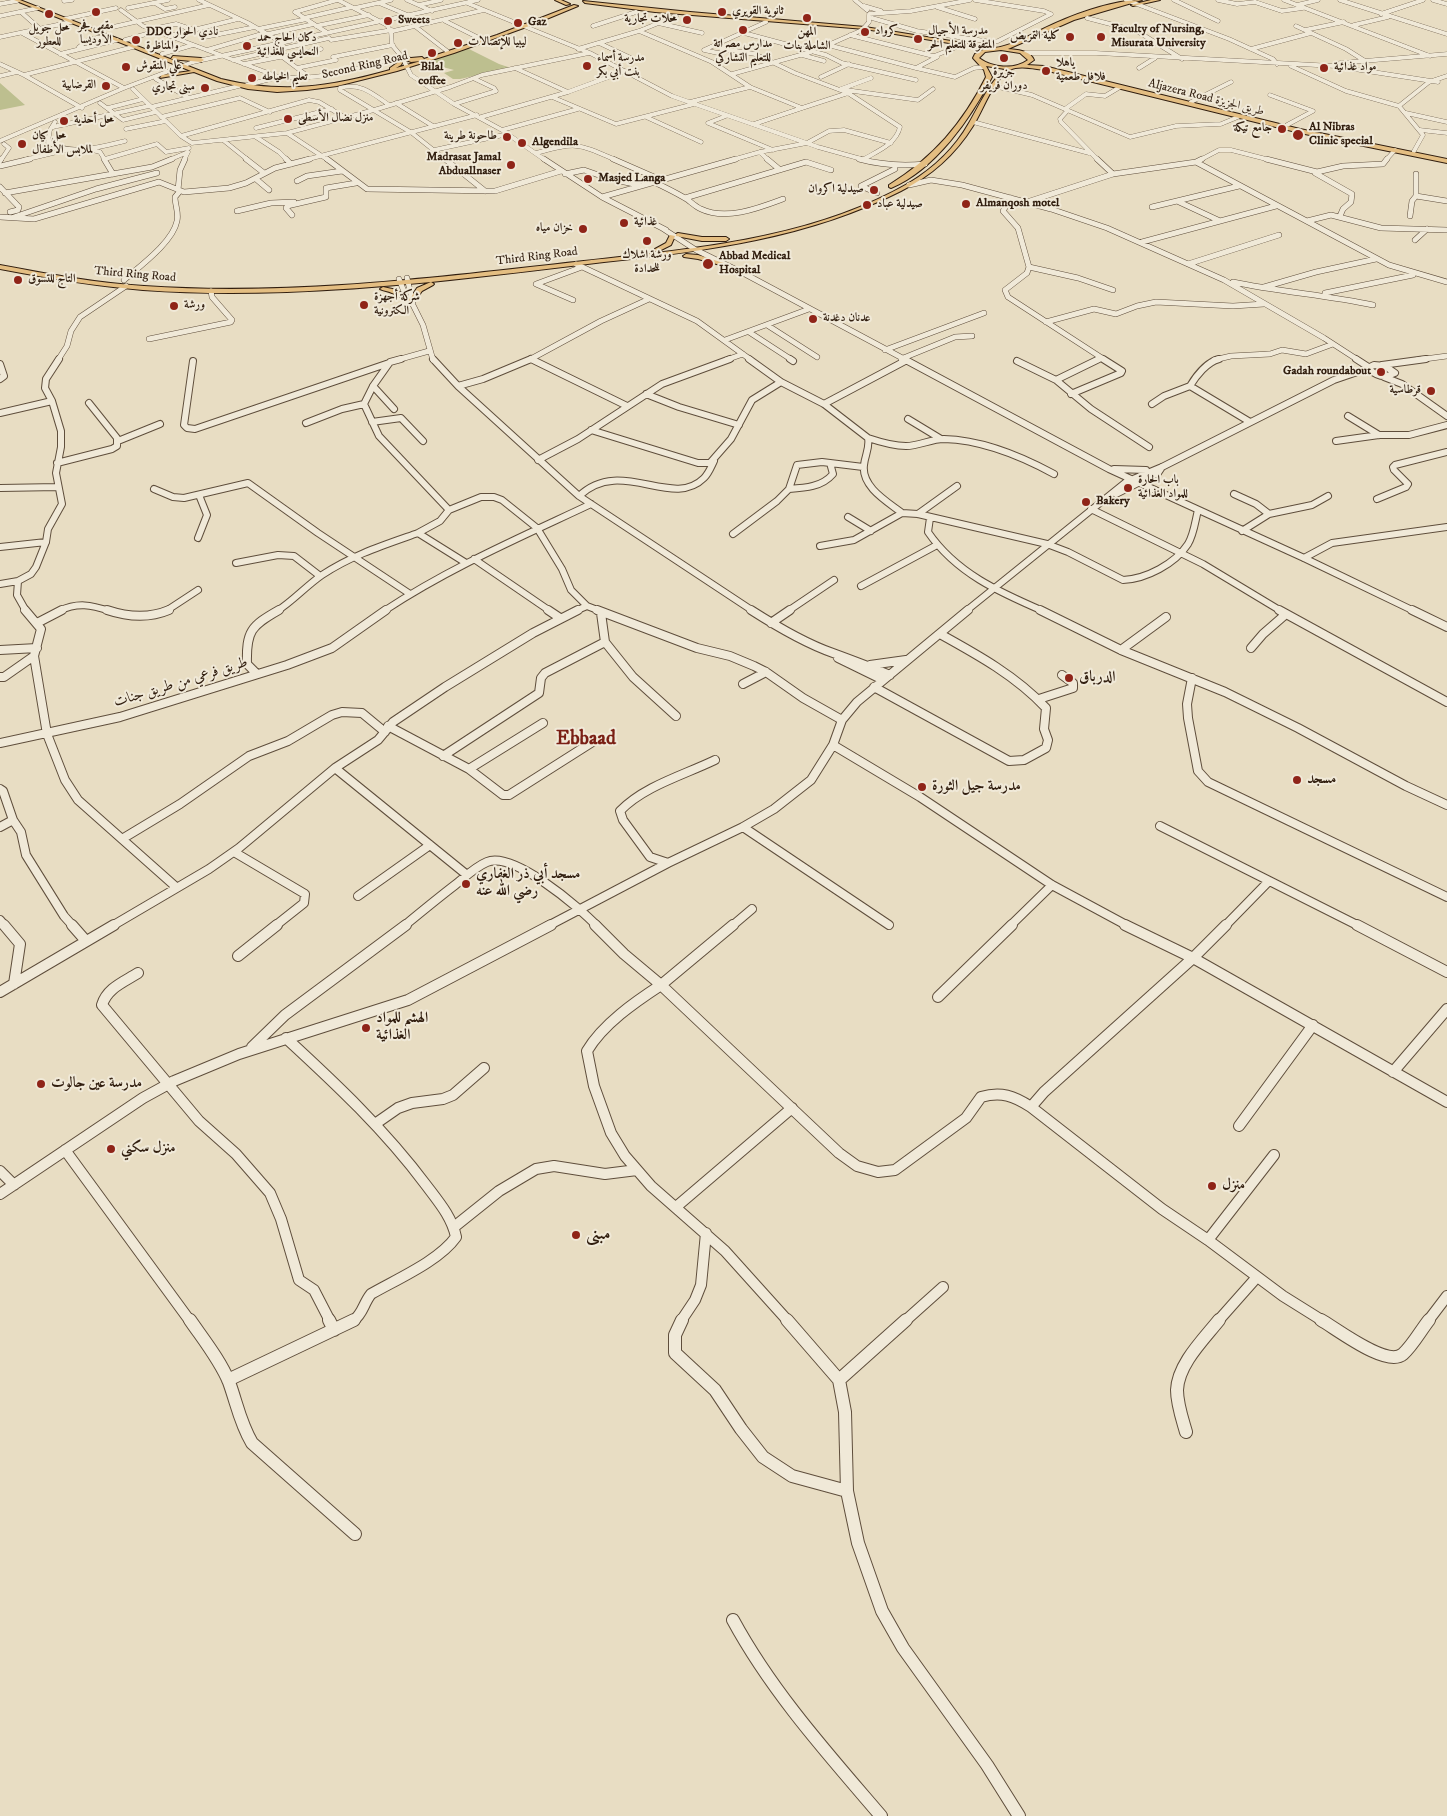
<!DOCTYPE html>
<html>
<head>
<meta charset="utf-8">
<style>
  body { margin:0 }
  canvas { display:block; background:#e8ddc3 }
</style>
</head>
<body>
<canvas width="1447" height="1816"></canvas>
<script>
const g = document.querySelector('canvas').getContext('2d');
g.lineJoin = 'round';
function paint(path, color) { g.fillStyle = color; g.fill(path, 'evenodd'); }
function strokePath(path, color, width, dash) { g.strokeStyle = color; g.lineWidth = width; g.lineCap = dash ? 'butt' : 'round'; g.setLineDash(dash || []); g.stroke(path); }
function drawText(font, color, halo, rows, align = 'center') {
  g.font = font + ' "IM FELL DW Pica",Amiri,serif'; g.lineWidth = 4; g.setLineDash([]); g.textBaseline = 'middle'; g.strokeStyle = halo; g.fillStyle = color; for (const [text, x, y, turn = 0] of rows) {
    g.save(); g.translate(x, y); g.rotate((+turn || 0) * Math.PI / 180); g.textAlign = isNaN(turn) ? turn : align; if (halo) g.strokeText(text, 0, 0); g.fillText(text, 0, 0); g.restore();
  }
}
paint(new Path2D(`
  M467 48 499 64 511 68 460 79H453L444 73 454 70 424 62Z
  M0 83 25 105 0 110Z`), '#bdbf8f');
const minorFar5 = new Path2D(`
  M199 0 248 23 281 42
  M338 0 387 25 391 32 392 45 402 57 411 75 454 104 502 130 545 160
  M407 0 432 11
  M855 0 867 10
  M1126 0 1229 39 1273 59 1277 64
  M1174 0 1218 21
  M1218 0 1237 4 1255 2 1282 11 1303 8
  M1284 0 1430 56
  M1340 0 1447 34
  M1433 0 1447 4
  M64 1 72 0
  M155 3 165 9 175 7
  M379 3 410 16
  M467 3 590 53 672 96 818 147 865 160
  M0 4 17 1
  M419 5 441 0
  M1297 5 1318 0
  M864 6 881 11
  M937 7 975 19
  M128 8 168 0
  M355 8 391 0
  M121 10 143 26 279 77C321 81 361 68 401 56
  M21 12 40 29
  M869 14 911 11 970 0
  M1381 14 1423 0
  M0 16 38 8
  M304 18 352 7
  M872 18 917 31 992 42 998 41 1051 14 1044 11 975 0
  M1087 18 1137 31 1182 59
  M65 19 116 8
  M445 21 481 39
  M766 22 704 50 718 53 730 50 755 54 795 73 848 93 802 108
  M658 23 702 33
  M1354 25 1388 17
  M316 26 369 15
  M593 26 636 12
  M1296 26 1346 49 1365 61
  M416 27 447 51
  M152 29 176 24 194 30
  M258 29 307 19
  M100 30 209 5
  M1305 30 1344 22
  M393 31 484 10
  M639 31 676 16
  M326 32 295 12 337 0
  M22 33 124 88
  M744 33 826 55 842 63 916 80
  M268 34 314 24
  M169 36 238 19
  M0 37 71 22
  M205 37 255 27
  M125 40 157 31
  M331 40 392 30
  M599 43 631 58
  M828 45 916 68 937 57 850 35
  M828 45 862 30 869 22V15
  M79 47 88 40 106 36
  M578 49 639 31 712 62 750 87
  M1251 49 1311 33
  M207 50 265 33
  M1025 53H1096L1334 66 1438 82
  M60 54 117 40
  M162 54 193 45
  M802 55 824 61
  M281 56 309 77
  M934 56 957 47
  M333 57 393 45
  M233 60 329 38
  M1340 63 1447 54
  M0 64 24 75 82 108
  M244 64 321 49
  M1291 66 1346 91 1399 106 1423 135 1414 151
  M297 68 336 60
  M515 68 568 92
  M916 68 955 77 974 68 984 67
  M1139 68 1155 58
  M732 74 811 52
  M24 75 133 47
  M0 76 17 72
  M821 77 849 64
  M156 79 189 98
  M247 85 279 77
  M994 86 1032 95 1130 137 1176 126 1221 124 1238 117
  M133 89 181 136 192 143 287 133 374 110 450 87 482 75 589 53
  M841 89 871 78
  M846 90 918 100 933 89
  M848 93 900 127C896 144 878 151 864 159
  M1270 95 1313 111 1287 125
  M552 97 616 124 694 104
  M690 102 750 87 802 108 754 124
  M1191 102 1231 82
  M100 103 123 120 156 112
  M396 103 433 126
  M454 104 496 91 494 88 475 79
  M389 105C373 94 361 82 340 88V90L412 133 446 160
  M1399 106 1429 82 1447 76
  M151 107 239 86
  M108 108 143 99
  M1065 109 1086 94 1105 96 1120 87
  M1068 110 1060 119 1061 122 1098 160
  M1406 113 1447 122
  M726 116 708 123 773 150
  M161 117 240 98 270 112
  M481 117 568 92 625 71
  M646 117 701 142
  M55 122 50 130 48 142C70 156 101 147 125 141
  M973 122 1089 153
  M53 127 149 106
  M256 128 332 109
  M126 129 166 121
  M502 130 578 109
  M1420 130 1447 133
  M287 133 328 160
  M181 136 309 100 319 102 346 118
  M256 137 279 152 287 160
  M223 140 248 160
  M0 141 124 88 193 62 478 0
  M89 149 100 152 105 160
  M434 150 508 134
  M760 152 768 160
  M536 153C577 142 577 143 616 160
  M105 159 157 144 166 152 189 148
  M1 160 9 148 4 144
  M24 160 66 150
  M169 160 188 152
  M184 160 188 152
  M305 160 477 115
  M732 160 760 152 807 143 829 131 844 130 891 143
  M1200 160 1219 150H1231L1270 160
  M1386 160 1395 150`);
const minorFar4 = new Path2D(`
  M104 159 113 174
  M246 159 264 173
  M286 159 291 164
  M327 159 367 189 495 191 561 171
  M445 159 485 191
  M544 159 602 197 666 230
  M613 159 661 180
  M767 159 779 169
  M859 159C881 165 903 166 925 164
  M1097 159 1113 174
  M1266 159 1317 172 1343 166 1383 164 1387 159
  M0 161 1 159
  M1196 162 1389 265 1447 282
  M0 166 30 159
  M1315 173 1352 194 1351 202 1343 209 1340 216
  M565 174 584 170 610 179 639 185
  M256 179 269 190
  M297 181 307 176 342 171
  M654 182C666 188 677 193 688 200 692 203 696 207 701 209 726 221 759 208 783 199
  M909 185 931 180 962 185 1051 209 1107 228 1224 280 1324 338 1358 360
  M0 187 19 207 18 210 10 212
  M178 190 180 170 185 159
  M5 193 152 167 172 159
  M877 193 861 186 895 169
  M1416 196 1447 201
  M602 197 736 159
  M685 198 806 162 831 170
  M1011 198 1003 211 1018 228 1029 267 1027 273 1005 290 1008 297 1105 360
  M1177 201 1220 221
  M1027 202 1113 174 1196 162 1202 159
  M1152 207 1239 186
  M237 211 271 203 294 202
  M292 215 286 208 287 206 326 197V188L356 183
  M1410 216 1412 201 1416 196V174
  M0 217 34 219 159 182 184 192 229 188 246 183 275 168 310 159
  M14 217 96 189 157 173
  M1307 221 1331 215 1381 228 1447 230
  M662 228 696 250 745 274 906 360
  M1415 240 1427 229
  M1142 242 1276 206
  M576 264 697 321 751 360
  M1188 264 1279 235
  M1029 267 1078 278 1113 290
  M407 278 413 303
  M399 279 407 299 413 305 423 325 433 360
  M124 280C140 266 173 242 177 221 179 213 175 205 175 197L180 191
  M1233 282C1279 292 1327 295 1373 305
  M1264 287 1316 272 1376 259
  M1325 293 1413 275
  M573 300 536 284 582 267
  M1046 322 1094 309 1116 314 1137 306 1156 302 1233 306 1264 304
  M767 325 817 357
  M749 332 792 360
  M149 339 231 322 232 320 212 297 211 291
  M725 340 809 309
  M885 350 984 313
  M531 359 533 360
  M901 359 955 337 972 336
  M58 360 67 346 71 331 80 317 126 286
  M397 360 429 351
  M529 360 601 321 649 299
  M726 360 743 354
  M1097 360 1101 358
  M1214 360 1231 356 1270 354 1282 350 1306 354 1333 344
  M1417 360 1447 356`);
const minorFar3 = new Path2D(`
  M401 359 390 362 373 386 364 404 379 436 449 510 440 521 418 533 466 563
  M433 359 458 386 579 496 753 611
  M531 359 627 406
  M749 359 781 382 824 404 868 438C870 448 865 455 864 465 861 487 888 502 902 513
  M790 359 793 361
  M904 359 1109 469 1304 558 1414 611
  M1099 359 1056 380 1091 409 1149 447
  M1219 359C1207 362 1196 376 1190 386L1250 422
  M1356 359 1370 368
  M193 361 184 425 187 428 195 429 389 363
  M1017 361 1056 380
  M0 364 4 376 0 379
  M1374 365 1385 366 1395 373C1386 378 1378 377 1370 370V367Z
  M1382 365 1426 359
  M1384 377 1402 384 1447 416
  M373 386 394 409
  M458 386 483 379 531 359
  M646 394 679 407 739 425
  M1071 394 1121 373 1122 371 1103 359
  M824 404 905 361
  M1152 404 1164 396 1190 386
  M0 413 52 401
  M1348 416 1379 435
  M908 419 941 439
  M372 422 401 418 423 441
  M306 423 342 409 364 404
  M591 430 698 463H710L731 439 752 400 781 382
  M868 438C880 442 893 446 906 446 919 446 931 439 944 439 983 440 1021 456 1054 474
  M118 441 160 424
  M1336 441 1379 435H1409L1447 425
  M538 460 578 439 662 384 730 359
  M57 463 112 449 117 446V438L89 403
  M1114 469 1146 470
  M0 488 58 487
  M154 489 173 497 184 498 248 483 318 533 410 594
  M789 489C805 488 822 487 833 474L830 463
  M1116 494 1158 473 1162 467
  M1234 494 1256 504 1269 514
  M579 496C621 456 672 510 704 478 709 473 711 467 714 461
  M1377 499 1406 487 1408 484 1394 470 1393 467 1395 465 1447 452
  M1091 509 1203 564 1281 611
  M449 510 481 497H494L502 500 537 528 562 569 571 590 587 606 575 611
  M918 514 957 486
  M848 517 871 531
  M930 518 928 532C956 573 999 592 1043 611
  M1242 531 1269 514 1312 505 1328 496
  M733 534 777 501 789 489 797 465 822 462 863 467
  M198 538 207 515 199 495
  M820 546 854 540 902 513 918 514 1047 544 1068 552 1123 580C1146 579 1175 564 1188 544 1194 534 1195 522 1198 510
  M0 547 46 542
  M1304 558 1332 543 1447 527
  M474 559 550 611
  M236 563 278 555 294 556 320 576
  M0 584 18 581
  M861 586 937 545
  M587 606 600 611
  M26 611 17 595 18 581 31 574 36 567 46 542 48 529 62 504 56 473 61 447V431L52 401 45 388 46 379 59 359
  M59 611C78 602 91 605 110 611
  M166 611 198 590
  M277 611C293 601 306 586 322 575 352 555 384 545 418 533
  M384 611C449 568 521 537 591 504
  M788 611 834 580
  M966 611 1126 482 1162 467 1334 380 1369 368`);
const minorFar2 = new Path2D(`
  M107 610C128 617 148 619 169 610
  M548 610 560 618
  M597 610 697 648 730 656 754 666 766 672 803 698 842 720
  M751 610C776 626 804 643 833 653 852 660 871 667 890 675
  M1040 610 1121 650 1225 692 1298 728 1406 786 1447 805
  M1279 610 1447 702
  M1412 610 1447 627
  M601 613 605 642 633 677 676 716
  M37 623 62 610
  M771 623 790 610
  M1251 648 1263 634 1286 614
  M0 650 37 648
  M1121 650 1166 617
  M34 656 47 734 65 780 78 800 176 887
  M838 658 883 680
  M870 665 906 660
  M257 674 247 664C246 631 251 626 279 610
  M0 677H4L34 656 41 629 25 610
  M1192 678 1187 704 1188 718 1198 771 1208 782 1447 897
  M743 684 766 672
  M874 687 1009 761 1024 760 1046 748 1048 740 1044 729 1046 708C1016 676 978 655 940 634
  M1039 699 1073 688V683L1062 675
  M388 726 469 769 543 723
  M0 743 120 717 287 665 332 648 386 610
  M833 745 920 797 1052 885 1128 926
  M443 756 539 693 541 678 545 673 605 642
  M335 768 467 875
  M469 769 503 795H509L594 741
  M0 789 3 791 13 820 21 832 26 855 64 916 73 926
  M1160 826 1359 926
  M0 827 13 820
  M743 827 889 925
  M122 839 180 804 249 756 288 741 332 715 342 712 362 713 385 732
  M234 852 305 894 304 903 275 926
  M668 863 650 857 623 820 620 811C644 786 684 775 715 760
  M358 896 430 845
  M0 920 5 926
  M112 926 209 869 239 848 335 768 378 740 393 722 445 687 533 633 578 610
  M404 926C421 912 438 898 455 885 465 877 475 867 487 862 513 851 579 907 597 926
  M548 926 668 863 743 827 774 809 811 780 833 745 842 720 857 702 968 610
  M732 926 752 909
  M1010 926 1052 885
  M1225 926 1269 881`);
const minorFar1 = new Path2D(`
  M4 925 20 944 14 984
  M72 925 86 941
  M595 925 624 954 661 985C635 1002 603 1024 587 1051L594 1086 611 1133 625 1156 651 1186 725 1251 788 1321
  M733 925 661 985 839 1153 857 1166 878 1172 895 1170 966 1118 981 1097C1001 1091 1014 1096 1031 1107L1162 1209 1208 1240 1283 1296 1323 1321
  M1125 925 1193 958 1447 1102
  M1357 925 1447 972
  M238 956 277 925
  M138 973C124 982 107 988 102 1005L199 1121 236 1154 270 1193 281 1219 299 1280 314 1290 330 1321
  M0 992 114 925
  M938 997 1012 925
  M286 1038C336 1084 385 1130 426 1185 438 1201 452 1217 456 1237 439 1261 397 1279 371 1294 363 1304 363 1314 353 1321
  M252 1047 285 1015 406 925
  M1393 1072 1447 1009
  M1031 1107 1044 1092 1193 958 1226 925
  M375 1124 398 1108 412 1103 443 1099 453 1095 484 1068
  M1239 1126 1313 1025
  M65 1150 190 1321
  M0 1171 14 1185
  M0 1194 143 1098 174 1081 239 1054 408 1000 551 925
  M676 1207 792 1108
  M454 1227 499 1191 536 1169 554 1166 605 1174 637 1170
  M1208 1240 1274 1155
  M681 1321 695 1300 701 1285 706 1233
  M905 1321 943 1287
  M1218 1321 1257 1277
  M1428 1321 1447 1296`);
const minor = new Path2D(`
  M190 1320C203 1339 220 1360 229 1382 237 1404 240 1423 252 1443L355 1534
  M329 1320 334 1330
  M682 1320 675 1335V1353L715 1390 741 1429 763 1457 792 1476 847 1491
  M787 1320 839 1380 845 1412 847 1491 858 1543 882 1611 903 1648 987 1765 1019 1816
  M1321 1320C1337 1329 1387 1368 1403 1354 1413 1345 1421 1330 1429 1320
  M228 1380 354 1320
  M839 1380 906 1320
  M1186 1432C1182 1418 1177 1404 1177 1390 1178 1364 1204 1339 1219 1320
  M733 1620C772 1692 828 1754 881 1816`);
const major = new Path2D(`
  M14 0H20L221 79C283 94 330 87 390 70V68L397 63 400 56 411 58 422 57 424 59 497 35 574 5 578 6 532 25 454 53 397 71 337 86 307 90 277 92 248 89 217 81 194 72 160 78 162 75 191 71ZM404 59 411 62 421 61 396 68 401 65Z
  M555 0H561L570 4 566 5Z
  M1142 0 1074 20 1008 49C1017 50 1030 50 1034 60L1027 65 1044 66 1300 129 1447 159V163L1300 133 1044 70C1034 69 1019 65 1010 70 992 81 984 109 973 126 955 155 931 176 901 191 808 238 707 251 604 262 547 269 489 276 431 282L434 284 433 285 422 291 415 301C405 302 402 296 392 293 388 291 384 291 380 289L383 287 397 290 410 299 417 288 431 282C335 291 238 297 143 290 94 286 47 278 0 269V265C48 274 96 283 144 286 289 296 432 278 575 262 688 249 808 241 909 183 934 168 955 148 969 123 980 104 989 83 1005 69L986 66 992 77C971 118 935 170 891 188L889 187V185C933 158 963 123 986 77L984 70 973 58 975 54 985 49 865 29 655 12 585 3 583 1 690 12 865 27 994 48C1011 46 1026 37 1041 30 1069 16 1111 0 1142 0ZM1001 50 1020 53 1028 60C1014 70 993 68 979 58L985 52Z
  M1151 0H1160L1133 6 1131 5Z
  M173 56 201 58 204 60 201 62 171 59Z
  M678 233 702 237H726L729 239 726 241H702L676 236V234Z
  M670 235 675 236 671 245 659 251H655V249L666 243Z
  M686 254 698 255 727 264 724 266 698 259 684 257 683 256Z`);
strokePath(minorFar5, '#5f4e3c', 4.5);
strokePath(minorFar4, '#5f4e3c', 6);
strokePath(minorFar3, '#5f4e3c', 8);
strokePath(minorFar2, '#5f4e3c', 10);
strokePath(minorFar1, '#5f4e3c', 12);
strokePath(minor, '#5f4e3c', 14);
strokePath(major, '#311e0f', 2);
strokePath(minorFar5, '#f0e9d8', 4);
strokePath(minorFar4, '#f0e9d8', 5);
strokePath(minorFar3, '#f0e9d8', 6);
strokePath(minorFar2, '#f0e9d8', 8);
strokePath(minorFar1, '#f0e9d8', 10);
strokePath(minor, '#f0e9d8', 12);
paint(major, '#e4be82');
for (const [x, y, r, color] of [
  [96,12,5,"#8f2418"],
  [722,12,5,"#8f2418"],
  [49,14,5,"#8f2418"],
  [807,18,5,"#8f2418"],
  [687,20,5,"#8f2418"],
  [388,21,5,"#8f2418"],
  [518,23,5,"#8f2418"],
  [743,30,5,"#8f2418"],
  [865,32,5,"#8f2418"],
  [1070,37,5,"#8f2418"],
  [1101,37,5,"#8f2418"],
  [918,39,5,"#8f2418"],
  [136,40,5,"#8f2418"],
  [458,43,5,"#8f2418"],
  [247,46,5,"#8f2418"],
  [432,53,5,"#8f2418"],
  [1004,58,5,"#8f2418"],
  [587,66,5,"#8f2418"],
  [126,67,5,"#8f2418"],
  [1324,68,5,"#8f2418"],
  [1046,71,5,"#8f2418"],
  [252,78,5,"#8f2418"],
  [106,86,5,"#8f2418"],
  [205,88,5,"#8f2418"],
  [288,119,5,"#8f2418"],
  [64,121,5,"#8f2418"],
  [1282,129,5,"#8f2418"],
  [1298,135,6,"#8f2418"],
  [507,137,5,"#8f2418"],
  [522,143,5,"#8f2418"],
  [22,144,5,"#8f2418"],
  [511,165,5,"#8f2418"],
  [588,179,5,"#8f2418"],
  [874,190,5,"#8f2418"],
  [966,204,5,"#8f2418"],
  [867,205,5,"#8f2418"],
  [624,223,5,"#8f2418"],
  [583,229,5,"#8f2418"],
  [647,241,5,"#8f2418"],
  [708,264,6,"#8f2418"],
  [18,280,5,"#8f2418"],
  [364,305,5,"#8f2418"],
  [174,306,5,"#8f2418"],
  [813,319,5,"#8f2418"],
  [1381,372,5,"#8f2418"],
  [1431,391,5,"#8f2418"],
  [1128,488,5,"#8f2418"],
  [1086,502,5,"#8f2418"],
  [1069,678,5,"#8f2418"],
  [1297,780,5,"#8f2418"],
  [922,787,5,"#8f2418"],
  [466,884,5,"#8f2418"],
  [366,1028,5,"#8f2418"],
  [41,1084,5,"#8f2418"],
  [111,1149,5,"#8f2418"],
  [1212,1186,5,"#8f2418"],
  [576,1235,5,"#8f2418"]
]) { const dot = new Path2D(); dot.arc(x, y, r, 0, 2 * Math.PI); g.fillStyle = color; g.fill(dot); strokePath(dot, '#f0e9d8', 2); }
drawText('bold 12px', '#311e0f', '#f0e9d8', [
  ["ثانوية القويري",732,12],
  ["محلات تجارية",677,20,"right"],
  ["Sweets",398,21],
  ["Gaz",528,23],
  ["مقهى فجر",96,27,"center"],
  ["الأوديسا",96,41,"center"],
  ["محل جويل",49,29,"center"],
  ["للعطور",49,43,"center"],
  ["Faculty of Nursing,",1111,30],
  ["Misurata University",1111,44],
  ["كرواد",875,32],
  ["مدرسة الأجيال",928,32],
  ["المتفوقة للتعليم الحر",928,46],
  ["DDC نادي الحوار",146,33],
  ["والمناظرة",146,47],
  ["المهن",807,33,"center"],
  ["الشاملة بنات",807,47,"center"],
  ["كلية التمريض",1060,37,"right"],
  ["دكان الحاج حمد",257,39],
  ["النحايسي للغذائية",257,53],
  ["ليبيا للإتصالات",468,43],
  ["مدارس مصراتة",743,45,"center"],
  ["للتعليم التشاركي",743,59,"center"],
  ["مدرسة أسماء",597,59],
  ["بنت أبي بكر",597,73],
  ["ياهلا",1056,64],
  ["فلافل طعمية",1056,78],
  ["علي المنقوش",136,67],
  ["Bilal",432,68,"center"],
  ["coffee",432,82,"center"],
  ["مواد غذائية",1334,68],
  ["جزيرة",1004,73,"center"],
  ["دوران فريفر",1004,87,"center"],
  ["تعليم الخياطه",262,78],
  ["القرضابية",96,86,"right"],
  ["مبنى تجاري",195,88,"right"],
  ["منزل نضال الأسطى",298,119],
  ["محل أحذية",74,121],
  ["Al Nibras",1309,128],
  ["Clinic special",1309,142],
  ["جامع تيكة",1272,129,"right"],
  ["محل كيان",32,137],
  ["لملابس الأطفال",32,151],
  ["طاحونة طرينة",497,137,"right"],
  ["Algendila",532,143],
  ["Madrasat Jamal",501,158,"right"],
  ["Abduallnaser",501,172,"right"],
  ["Masjed Langa",598,179],
  ["صيدلية اكروان",864,190,"right"],
  ["Almanqosh motel",976,204],
  ["صيدلية عباد",877,205],
  ["غذائية",634,223],
  ["خزان مياه",573,229,"right"],
  ["ورشة اشلاك",647,256,"center"],
  ["للحدادة",647,270,"center"],
  ["Abbad Medical",719,257],
  ["Hospital",719,271],
  ["التاج للتسوق",28,280],
  ["شركة أجهزة",374,298],
  ["الكترونية",374,312],
  ["ورشة",184,306],
  ["عدنان دغدنة",823,319],
  ["Gadah roundabout",1371,372,"right"],
  ["قرطاسية",1421,391,"right"],
  ["باب الحارة",1138,481],
  ["للمواد الغذائية",1138,495],
  ["Bakery",1096,502]
], 'left');
drawText('12px', '#311e0f', '#f0e9d8', [
  ["Second Ring Road",365,66,-13],
  ["Aljazera Road طريق الجزيزة",1206,98,14],
  ["Third Ring Road",537,257,-7],
  ["Third Ring Road",135,275,5]
]);
drawText('bold 15px', '#311e0f', '#f0e9d8', [
  ["الدرباق",1079,678],
  ["مسجد",1307,780],
  ["مدرسة جيل الثورة",932,787],
  ["مسجد أبي ذر الغفاري",476,875],
  ["رضي الله عنه",476,892],
  ["الهشم للمواد",376,1019],
  ["الغذائية",376,1036],
  ["مدرسة عين جالوت",51,1084],
  ["منزل سكني",121,1149],
  ["منزل",1222,1186]
], 'left');
drawText('15px', '#311e0f', '#f0e9d8', [
  ["طريق فرعي من طريق جنات",181,683,-17]
]);
drawText('bold 18px', '#311e0f', '#f0e9d8', [
  ["مبنى",586,1235]
], 'left');
drawText('bold 20px', '#7a1f14', '#f0e9d8', [
  ["Ebbaad",586,740]
]);
</script>
</body>
</html>
